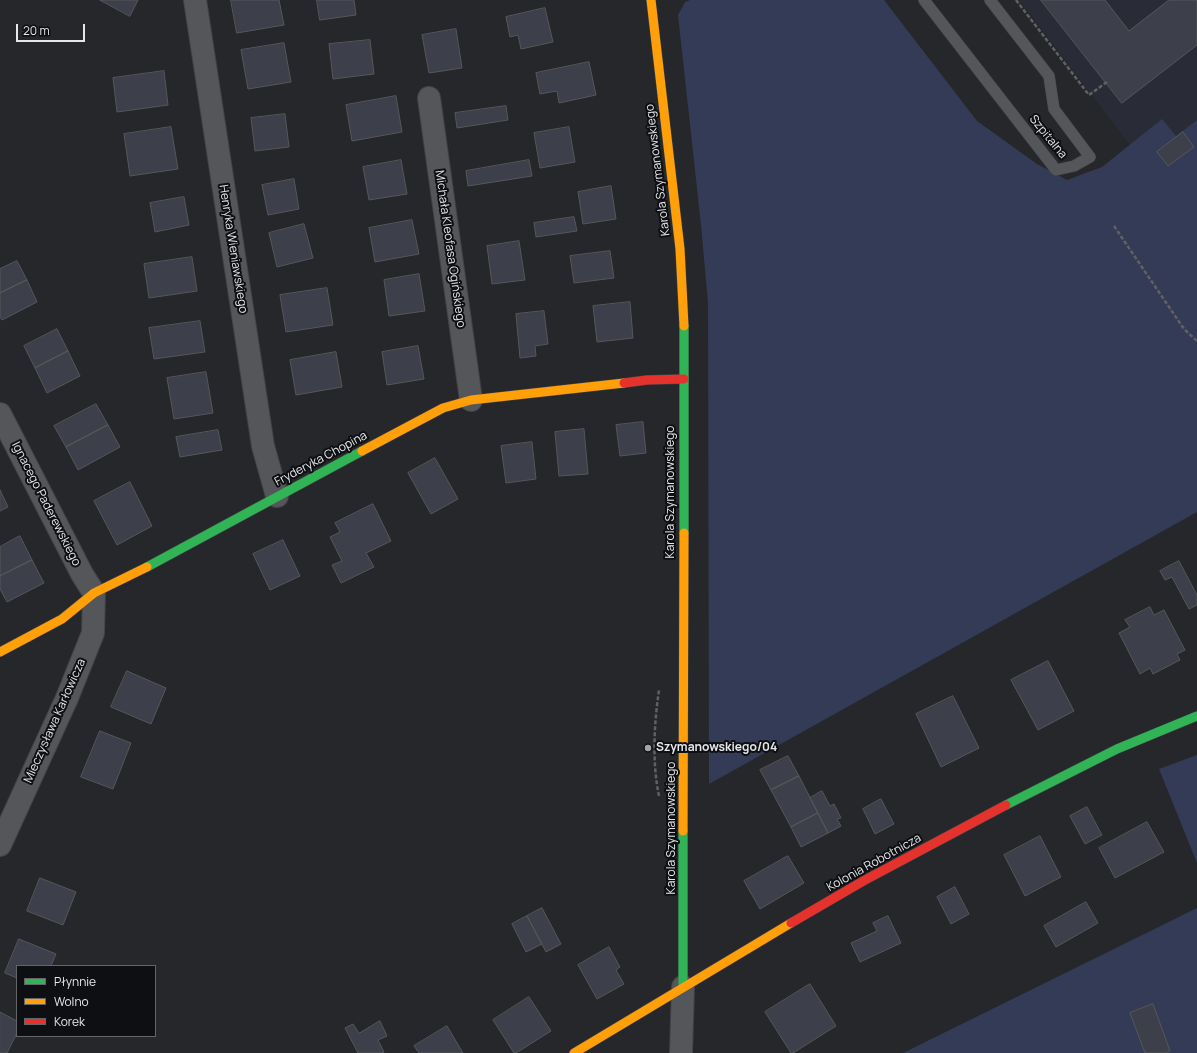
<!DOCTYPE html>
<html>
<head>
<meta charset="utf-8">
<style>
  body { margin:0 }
  #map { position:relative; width:1197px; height:1053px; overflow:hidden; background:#26272a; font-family:Manrope,sans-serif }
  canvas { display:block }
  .legend { position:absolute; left:16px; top:965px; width:140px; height:72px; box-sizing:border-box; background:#0e0f12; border:1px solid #646569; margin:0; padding:5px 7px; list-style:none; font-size:12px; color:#e5e7eb }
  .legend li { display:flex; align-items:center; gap:8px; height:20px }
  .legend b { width:20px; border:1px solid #646569 }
  .scale { position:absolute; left:16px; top:24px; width:69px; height:18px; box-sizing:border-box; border:2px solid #e5e7eb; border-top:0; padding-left:5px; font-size:12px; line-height:14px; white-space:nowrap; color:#e5e7eb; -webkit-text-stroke:3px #0e0f12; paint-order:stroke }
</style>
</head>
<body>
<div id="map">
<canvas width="1197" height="1053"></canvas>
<ul class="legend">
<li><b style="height:5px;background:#30b455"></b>Płynnie</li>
<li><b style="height:5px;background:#ff9f0a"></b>Wolno</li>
<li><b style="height:5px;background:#e5322d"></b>Korek</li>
</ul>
<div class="scale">20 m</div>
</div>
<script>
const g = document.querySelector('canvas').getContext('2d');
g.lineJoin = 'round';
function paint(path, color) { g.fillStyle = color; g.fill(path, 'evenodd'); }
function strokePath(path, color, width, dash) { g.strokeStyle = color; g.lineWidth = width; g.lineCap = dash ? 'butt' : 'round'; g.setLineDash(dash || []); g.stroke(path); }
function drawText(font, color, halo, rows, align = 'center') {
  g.font = font + ' Manrope,sans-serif'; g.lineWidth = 4; g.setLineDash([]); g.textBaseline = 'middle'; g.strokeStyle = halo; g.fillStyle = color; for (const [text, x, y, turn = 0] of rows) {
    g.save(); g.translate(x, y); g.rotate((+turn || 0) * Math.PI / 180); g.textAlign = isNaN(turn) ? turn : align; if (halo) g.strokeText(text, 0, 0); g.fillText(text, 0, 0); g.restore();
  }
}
paint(new Path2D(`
  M1019 0H1197V120L1121 180 1130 145Z`), '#292c37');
paint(new Path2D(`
  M690 0H884L977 121 1037 164 1067 180 1102 167 1162 119 1176 136 1197 120V512L709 784 708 303 701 225 678 15 685 2Z
  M1197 755V863L1159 769Z
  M1197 908V1053H903Z`), '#343b56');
const building = new Path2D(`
  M100 0H138L130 16Z
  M231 0H279L284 25 237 33Z
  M317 0H354L356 15 320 20Z
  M1041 0H1105L1129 31 1169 0H1197V45L1122 103Z
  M545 8 553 42 521 49 518 35 510 37 506 17Z
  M456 29 462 68 429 73 422 35Z
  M370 40 374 74 333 79 329 44Z
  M284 43 291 82 248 89 241 50Z
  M589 62 596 95 559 103 557 91 540 94 536 73Z
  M164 71 168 105 117 112 113 78Z
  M396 96 402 132 352 141 346 105Z
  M506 106 508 120 457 128 455 113Z
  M285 114 289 147 255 151 251 118Z
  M171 127 178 169 130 176 124 134Z
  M569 127 575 162 540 168 534 133Z
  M1183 132 1194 147 1168 166 1157 152Z
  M401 160 407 194 369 200 363 167Z
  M529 160 532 176 468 186 466 171Z
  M294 179 299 209 268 215 262 185Z
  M611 186 616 219 583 224 578 192Z
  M184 197 189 225 155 232 150 203Z
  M574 217 577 231 536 237 534 223Z
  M412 220 419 254 375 262 369 228Z
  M304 224 313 258 277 267 269 233Z
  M519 241 525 280 492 284 487 246Z
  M610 251 614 278 574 283 570 256Z
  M192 257 197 291 149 298 144 264Z
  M17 261 27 280 0 293V269Z
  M419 274 425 311 389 316 384 280Z
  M27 280 37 302 2 320 0 317V293Z
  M327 288 333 325 286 332 280 295Z
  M630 302 633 338 597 342 593 306Z
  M544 311 548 344 535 346 536 356 520 358 516 314Z
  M200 321 205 352 154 359 149 328Z
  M57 329 68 351 35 368 24 346Z
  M418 346 424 379 387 385 382 352Z
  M68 351 80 376 47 393 35 368Z
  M336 352 342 387 296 395 290 360Z
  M206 372 213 413 174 419 167 378Z
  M96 404 108 425 66 447 54 426Z
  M643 422 646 453 620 456 616 425Z
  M108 425 120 447 78 470 66 447Z
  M584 429 588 474 559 476 555 432Z
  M218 430 222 450 180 457 176 437Z
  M532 442 536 479 506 483 501 446Z
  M435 458 458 499 431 514 408 473Z
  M130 482 152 526 117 545 94 501Z
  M0 490 8 507 0 511Z
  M373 504 391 541 366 553 374 567 341 583 332 565 342 561 330 537 340 532 335 523Z
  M20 536 32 560 0 576V547Z
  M283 540 300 576 270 590 253 554Z
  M32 560 44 583 7 602 0 589V576Z
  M1179 561 1197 595V605L1189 609 1172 577 1165 580 1160 571Z
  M1150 607 1154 615 1164 610 1185 650 1177 654 1180 660 1153 674 1150 668 1140 674 1119 633 1130 627 1125 620Z
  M1048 661 1074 711 1038 730 1011 680Z
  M127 671 166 688 151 724 111 707Z
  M953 696 979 748 941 767 916 714Z
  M100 731 131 743 113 789 81 777Z
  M788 756 799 776 771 790 760 770Z
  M799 776 818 813 791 827 771 790Z
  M822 791 830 806 834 804 841 818 837 819 841 826 828 833 810 798Z
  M881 799 894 824 875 834 863 809Z
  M1087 807 1102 835 1085 844 1070 816Z
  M818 813 828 833 801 847 791 827Z
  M1147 822 1164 852 1115 878 1099 848Z
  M1040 836 1061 877 1025 896 1004 855Z
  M788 856 804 883 760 909 744 881Z
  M40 878 76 892 63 925 27 911Z
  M955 887 969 914 951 924 937 897Z
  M1086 902 1098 923 1056 947 1044 926Z
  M542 908 561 944 546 952 527 916Z
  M527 916 542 944 526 952 512 924Z
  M888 916 901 943 860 962 851 943 877 931 873 923Z
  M19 939 56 954 51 966H17V978L5 973Z
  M609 947 620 967 616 970 624 984 597 999 578 965Z
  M810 984 836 1026 793 1053H791L765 1012Z
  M529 997 551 1031 516 1053H514L493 1020Z
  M1153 1004 1170 1051 1166 1053H1145L1130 1013Z
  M0 1012 17 1021V1033L7 1053H0Z
  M380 1021 387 1036 378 1040 384 1052 381 1053H358L345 1028 353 1024 359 1033Z
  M447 1026 463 1053H419L414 1046Z`);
paint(building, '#3d3f4a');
strokePath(building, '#56575a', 1);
const lane = new Path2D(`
  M924 0 1056 170 1074 166 1090 157 1054 109 1049 76 990 0`);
const street = new Path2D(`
  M195 0 263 446 277 496
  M429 98 471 400
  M0 414 82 574 94 593 93 633 67 698 0 845
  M681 1053 683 987`);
const fast = new Path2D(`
  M684 533V326
  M147 567 362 451
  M1006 805 1117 749 1197 716
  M683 987V831`);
const slow = new Path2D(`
  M651 0 680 249 684 326
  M362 451 443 408 471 400 624 383
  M0 652 62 619 94 593 147 567
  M683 831 684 533
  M574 1053 791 923`);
const jam = new Path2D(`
  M624 383 647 380 684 379
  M791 923 865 880 1006 805`);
strokePath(lane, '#424346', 12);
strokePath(street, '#424346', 24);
strokePath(fast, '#424346', 10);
strokePath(slow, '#424346', 10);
strokePath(jam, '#424346', 10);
strokePath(new Path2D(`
  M1016 0 1089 95 1107 82
  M1114 226 1184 329 1197 341
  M659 796C652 763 654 724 659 690`), '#616163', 2.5, [4, 2]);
strokePath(lane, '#555659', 11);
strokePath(street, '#555659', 22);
strokePath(fast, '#30b455', 9);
strokePath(slow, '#ff9f0a', 9);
strokePath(jam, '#e5322d', 9);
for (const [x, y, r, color] of [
  [648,748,4,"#a2a4a7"]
]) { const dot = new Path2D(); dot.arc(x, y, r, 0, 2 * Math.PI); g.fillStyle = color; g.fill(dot); strokePath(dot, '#0e0f12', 1.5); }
drawText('12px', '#e5e7eb', '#0e0f12', [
  ["Szpitalna",1048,137,51],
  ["Karola Szymanowskiego",658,170,-97],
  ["Henryka Wieniawskiego",233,249,81],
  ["Michała Kleofasa Ogińskiego",450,249,82],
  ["Fryderyka Chopina",321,459,-28],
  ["Karola Szymanowskiego",671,492,-90],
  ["Ignacego Paderewskiego",46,504,63],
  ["Mieczysława Karłowicza",55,721,-66],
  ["Karola Szymanowskiego",672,828,-90],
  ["Kolonia Robotnicza",874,863,-29]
]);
drawText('bold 12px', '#e5e7eb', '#0e0f12', [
  ["Szymanowskiego/04",656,748]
], 'left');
</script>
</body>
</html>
